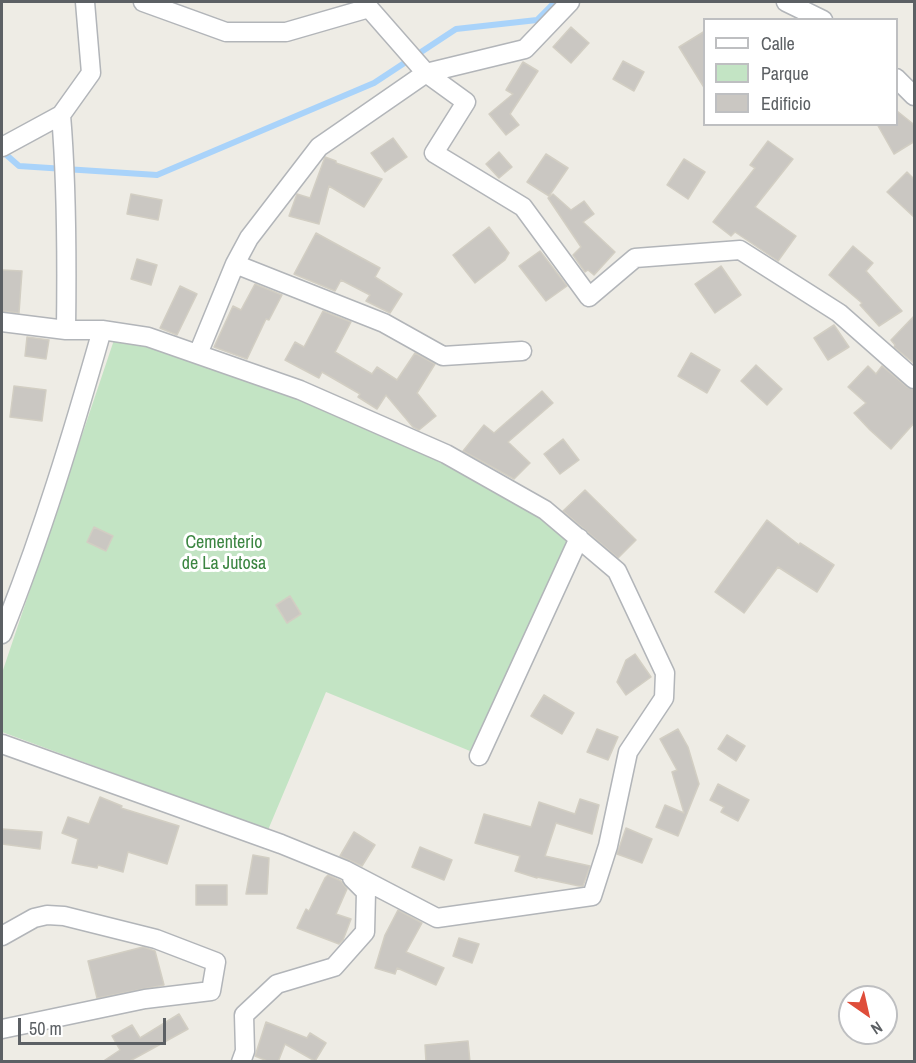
<!DOCTYPE html>
<html>
<head>
<meta charset="utf-8">
<style>
  body { margin:0 }
  #map { position:relative; width:916px; height:1063px; overflow:hidden; background:#eeece5; font-family:"Archivo Narrow",sans-serif }
  canvas { display:block }
  .frame { position:absolute; inset:0; border:3px solid #5c6064; pointer-events:none }
  .legend { position:absolute; left:703px; top:18px; width:195px; height:108px; box-sizing:border-box; background:#fff; border:2px solid #bebfc1; margin:0; padding:8px 10px; list-style:none; font-size:18px; color:#5c6064 }
  .legend li { display:flex; align-items:center; gap:12px; height:30px }
  .legend b { width:30px; border:2px solid #bebfc1 }
  .north { position:absolute; left:838px; top:985px; width:60px; height:60px; box-sizing:border-box; background:#fff; border:2px solid #bebfc1; border-radius:50%; rotate:146deg; font-size:16px; font-weight:700; line-height:24px; text-align:center; color:#5c6064 }
  .north::after { content:''; display:block; margin:auto; width:21px; height:27px; background:#df4d3a; clip-path:polygon(50% 0,100% 100%,50% 72%,0 100%) }
  .scale { position:absolute; left:18px; top:1018px; width:148px; height:27px; box-sizing:border-box; border:3px solid #5c6064; border-top:0; padding-left:8px; font-size:18px; line-height:21px; white-space:nowrap; color:#5c6064; -webkit-text-stroke:4px #fff; paint-order:stroke }
</style>
</head>
<body>
<div id="map">
<canvas width="916" height="1063"></canvas>
<div class="frame"></div>
<ul class="legend">
<li><b style="height:8px;background:#fff"></b>Calle</li>
<li><b style="height:16px;background:#c3e4c4"></b>Parque</li>
<li><b style="height:16px;background:#cac7c2"></b>Edificio</li>
</ul>
<div class="north">N</div>
<div class="scale">50 m</div>
</div>
<script>
const g = document.querySelector('canvas').getContext('2d');
g.lineJoin = 'round';
function paint(path, color) { g.fillStyle = color; g.fill(path, 'evenodd'); }
function strokePath(path, color, width, dash) { g.strokeStyle = color; g.lineWidth = width; g.lineCap = dash ? 'butt' : 'round'; g.setLineDash(dash || []); g.stroke(path); }
function drawText(font, color, halo, rows, align = 'center') {
  g.font = font + ' "Archivo Narrow",sans-serif'; g.lineWidth = 6; g.setLineDash([]); g.textBaseline = 'middle'; g.strokeStyle = halo; g.fillStyle = color; for (const [text, x, y, turn = 0] of rows) {
    g.save(); g.translate(x, y); g.rotate((+turn || 0) * Math.PI / 180); g.textAlign = isNaN(turn) ? turn : align; if (halo) g.strokeText(text, 0, 0); g.fillText(text, 0, 0); g.restore();
  }
}
paint(new Path2D(`
  M114 340 148 345 301 397 445 461 540 517 569 541 470 751 326 692 268 830 2 732V673Z`), '#c3e4c4');
strokePath(new Path2D(`
  M2 151 19 166 157 175 374 83 456 29 537 20 555 2`), '#a9d3fa', 6);
const building = new Path2D(`
  M571 27 589 43 571 63 553 47Z
  M705 31V89L679 47Z
  M623 61 644 72 634 91 613 79Z
  M523 62 538 71 510 114 519 125 506 135 489 114 513 94 506 90Z
  M897 111 912 123 915 127V141L894 154 877 124H897Z
  M393 138 407 157 385 172 371 153Z
  M768 141 793 159 755 207 796 236 778 261 735 232 731 236 713 222 755 168 750 165Z
  M499 152 512 167 499 178 486 164Z
  M546 154 568 168 549 196 527 182Z
  M325 157 336 161V163L382 179 364 207 329 186 319 224 289 216 297 194 310 198Z
  M684 159 705 172 688 199 667 185Z
  M907 172 915 180V218L887 192Z
  M131 194 162 200 158 220 127 214Z
  M553 194 571 210 584 201 594 214 583 222 615 252 594 275 588 270 585 272 573 255 581 247 548 198Z
  M489 227 509 253 505 260 475 283 453 255Z
  M316 233 380 268 375 277 402 294 390 313 366 301 370 295 341 280 335 291 294 274Z
  M853 246 873 263 866 271 902 311 879 326 860 305 862 303 829 275Z
  M540 251 567 286 546 301 519 266Z
  M137 259 157 265 151 285 131 279Z
  M721 266 741 295 715 313 695 284Z
  M2 270 22 271 19 313 2 311Z
  M255 284 282 295 269 320 266 319 247 359 214 347 233 306 241 310Z
  M180 286 197 294 177 335 160 328Z
  M323 311 351 322 335 352 372 374 377 367 397 380 415 353 435 364 417 393 436 416 419 430 413 427 386 395 377 409 358 397 360 394 322 372 319 378 285 360 295 342 304 347Z
  M915 315V364L894 347 895 345 891 340Z
  M834 325 849 347 828 360 814 338Z
  M27 337 49 340 46 359 25 356Z
  M691 353 720 370 707 393 678 376Z
  M756 365 782 389 767 405 741 381Z
  M868 366 876 374 882 366 907 387 915 390V422L891 449 870 430 854 413 866 403 848 387Z
  M14 386 46 390 42 421 10 417Z
  M542 391 553 403 508 442 530 463 514 479 463 451 484 425 494 433Z
  M563 439 579 460 560 474 544 454Z
  M585 490 636 540 618 558 563 511Z
  M767 520 799 545 800 543 834 565 817 592 778 567 744 613 715 592Z
  M94 527 113 536 106 551 87 542Z
  M290 596 301 614 287 623 276 605Z
  M635 654 651 677 626 695 617 682 626 660Z
  M544 695 574 713 562 734 531 716Z
  M597 729 618 737 608 760 587 752Z
  M678 729 688 747 699 784 678 836 656 827 665 805 684 813 672 772 677 770 660 739Z
  M727 735 745 746 736 761 718 749Z
  M718 784 749 800 738 821 721 812 724 807 710 800Z
  M100 797 122 806 121 808 179 826 167 864 128 852 123 872 98 865 97 868 72 863 78 839 62 833 68 817 89 824Z
  M580 799 599 805 592 834 556 823 545 856 590 866 583 886H579L537 877V878L515 871 520 856 475 843 484 814 531 827 539 802 575 814Z
  M626 828 652 839 642 863 617 854Z
  M2 829 42 832 40 849 2 844Z
  M354 832 375 845 362 866 340 856Z
  M420 847 452 860 444 880 412 867Z
  M253 855 269 858 267 894H246Z
  M328 875 341 881 347 889 336 914 351 919 343 940 339 944 297 928 306 909 309 911 325 878Z
  M196 885H227V905H196Z
  M398 910 422 923 406 952 444 968 436 985 397 968 395 974 375 968 385 935Z
  M459 938 479 944 472 963 453 956Z
  M143 947 155 951 164 985 97 998 88 961Z
  M179 1014 188 1029 128 1062H102L120 1050 112 1036 132 1025 140 1038Z
  M266 1022 307 1038 310 1033 326 1043 315 1061 285 1044 278 1062H270L255 1056Z
  M468 1041 470 1062H426L425 1045Z`);
paint(building, '#cac7c2');
strokePath(building, '#d2cec3', 1.5);
const street = new Path2D(`
  M143 2 226 32H286L369 8
  M366 2 369 8 426 73 525 49 570 2
  M786 2 823 20
  M896 78 914 96
  M61 115C67 186 67 258 66 330
  M2 147 61 115 91 73 85 2
  M235 264 384 323 443 356 522 351
  M2 322 66 330H102L148 337 300 390 446 454 545 510 617 571 665 673 664 698 628 752 608 846 592 896 437 918 345 870 281 844 2 744
  M198 354 235 264 249 238 319 147 426 73 466 102 434 153 523 207 589 297 635 258 740 250 839 313 914 379
  M2 634C42 535 73 432 102 330
  M479 756 579 538
  M2 936 34 918 47 915 64 916 156 939 216 962 211 991 145 999 2 1029
  M241 1062 245 1051 244 1015 277 984 334 967 365 932 366 892 352 878`);
strokePath(street, '#b2b5b9', 21);
strokePath(street, '#fff', 18);
drawText('18px', '#3b8541', '#fff', [
  ["Cementerio",224,543],
  ["de La Jutosa",224,564]
]);
</script>
</body>
</html>
